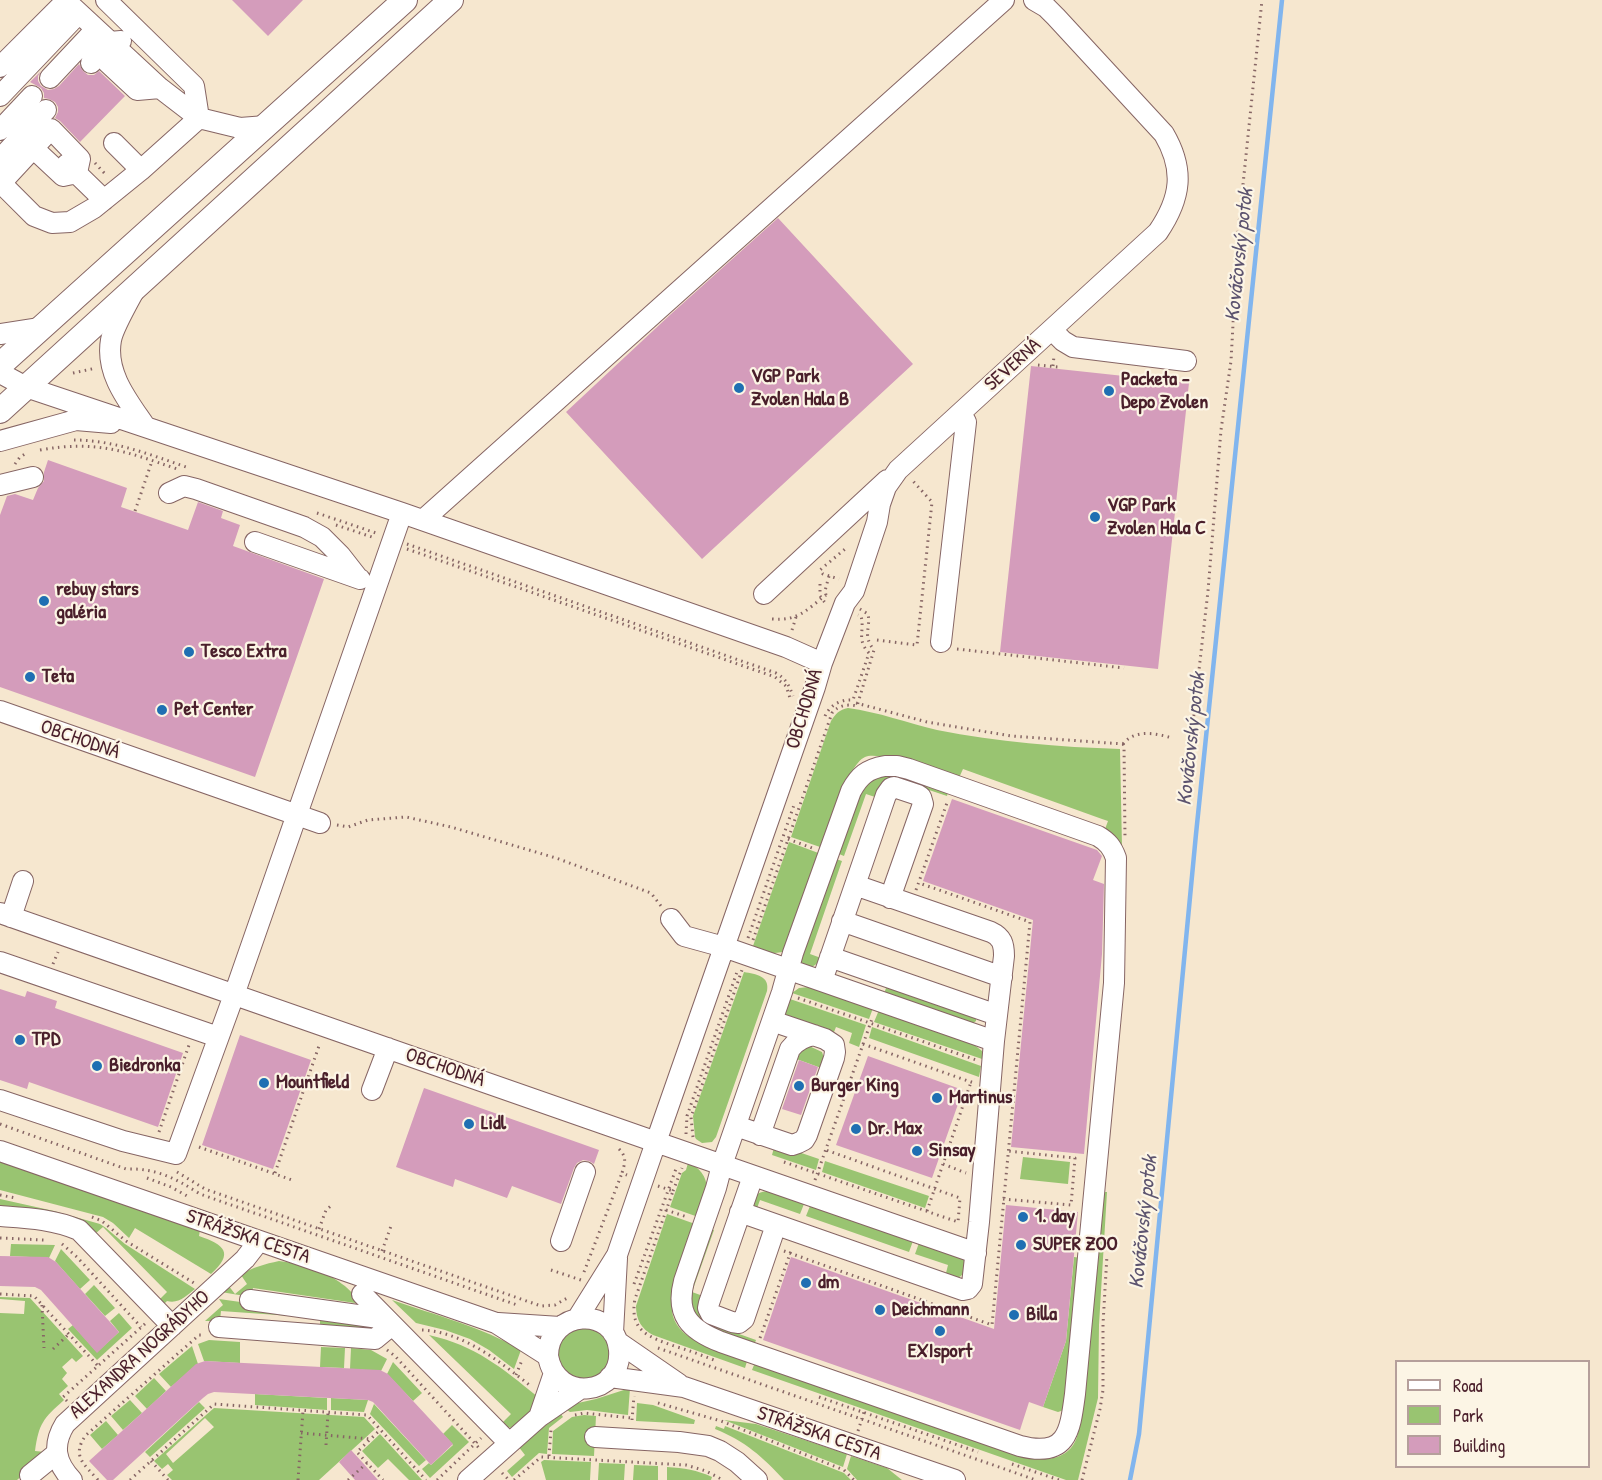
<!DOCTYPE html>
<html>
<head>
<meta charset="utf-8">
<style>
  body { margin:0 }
  #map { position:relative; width:1602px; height:1480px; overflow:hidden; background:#f6e7cf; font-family:"Patrick Hand",sans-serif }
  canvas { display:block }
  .legend { position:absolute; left:1395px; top:1360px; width:195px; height:108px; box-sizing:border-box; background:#fcf5e5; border:2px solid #b59f9b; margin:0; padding:8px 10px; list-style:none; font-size:18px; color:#4a1f2b }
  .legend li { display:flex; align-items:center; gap:12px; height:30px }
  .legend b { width:30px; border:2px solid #b59f9b }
</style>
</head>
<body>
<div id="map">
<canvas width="1602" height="1480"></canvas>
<ul class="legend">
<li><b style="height:8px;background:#fff"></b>Road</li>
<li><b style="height:16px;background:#99c471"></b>Park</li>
<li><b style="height:16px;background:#d49cbb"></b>Building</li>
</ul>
</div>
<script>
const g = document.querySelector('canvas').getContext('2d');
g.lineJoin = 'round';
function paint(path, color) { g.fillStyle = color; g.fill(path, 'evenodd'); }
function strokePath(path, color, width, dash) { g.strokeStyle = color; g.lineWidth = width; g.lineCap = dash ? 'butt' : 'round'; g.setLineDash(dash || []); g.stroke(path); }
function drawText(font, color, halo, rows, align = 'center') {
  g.font = font + ' "Patrick Hand",sans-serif'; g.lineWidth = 4.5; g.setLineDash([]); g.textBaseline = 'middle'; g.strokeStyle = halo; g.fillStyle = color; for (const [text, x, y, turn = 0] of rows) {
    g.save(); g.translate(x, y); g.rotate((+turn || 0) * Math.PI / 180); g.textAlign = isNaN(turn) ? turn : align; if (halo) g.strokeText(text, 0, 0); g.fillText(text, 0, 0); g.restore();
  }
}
paint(new Path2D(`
  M848 708C878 712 908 723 937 730 998 742 1059 747 1120 749L1122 847 1117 838 1104 832 1108 821 1102 819 963 769 958 780C942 774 879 750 865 757 847 765 830 828 823 848L791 837 831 721C836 713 839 710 848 708Z
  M882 773 949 788 947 796 899 780 878 798 866 794 844 856 834 852 858 788Z
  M789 842 821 854 788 950C776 955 764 954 753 946Z
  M833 858 842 861 810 954 821 958C815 968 807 971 799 961Z
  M744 972C756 974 770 976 767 991L716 1137 712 1142 702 1143 696 1139 695 1137 693 1116Z
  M887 985 976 1018V1021L972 1024 884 994Z
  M809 987 873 1008 869 1019 792 993 799 988Z
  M790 999 866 1025 859 1047 849 1043 852 1033 836 1027 832 1037 786 1017V1010Z
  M879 1010 972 1043 982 1051 985 1060 874 1022Z
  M872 1027 981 1066 979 1077 869 1038Z
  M807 1045 822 1052 824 1058 821 1068 791 1057Z
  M775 1144 819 1159 816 1170 772 1155Z
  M1023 1157 1070 1162 1068 1184 1020 1179Z
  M0 1161 200 1230 199 1236C225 1245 234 1253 211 1274L135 1228 129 1238 113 1223 103 1217 0 1190Z
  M825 1161 929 1196 925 1208 822 1172Z
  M688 1163C699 1166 707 1177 707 1189 708 1198 703 1209 701 1218L670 1207 682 1173 686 1170Z
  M769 1191 804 1204 800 1214 760 1200 756 1211 753 1210C752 1197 755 1192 769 1191Z
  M1100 1192H1107L1099 1325 1098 1398 1078 1480H1066L752 1370 756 1360 1039 1458C1058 1461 1074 1452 1078 1433Z
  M0 1199 54 1211 100 1224 106 1228 125 1244 195 1289C186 1296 179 1304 167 1301L164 1304 159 1300 167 1292 103 1227 95 1234 0 1207Z
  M810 1206 913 1241 909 1252 806 1216Z
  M667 1214 698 1225C693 1239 688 1252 683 1266 674 1291 661 1316 688 1336L748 1358 745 1368 653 1335C641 1329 636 1319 636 1306Z
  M709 1229 714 1230 692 1292 703 1296 711 1324 756 1340 753 1348 711 1333 691 1310 690 1290Z
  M919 1243 963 1259 966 1263C964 1277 960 1280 945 1277L948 1265 915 1254Z
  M11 1244 55 1245 49 1258 10 1256Z
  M61 1249 90 1280 80 1289 55 1261Z
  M1074 1257 1081 1258 1064 1410 1058 1412 1043 1407 1066 1341Z
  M279 1261C297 1263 328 1272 342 1284 350 1289 356 1298 362 1304L253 1288 251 1297 221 1292 228 1285 235 1294 247 1284 241 1275C253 1267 265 1264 279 1261Z
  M94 1285 115 1308 105 1316 85 1294Z
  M0 1297 30 1298 83 1356 76 1362 72 1358 62 1367 67 1373 62 1379 68 1386 59 1394 64 1400C43 1419 39 1423 35 1451L45 1452 43 1457 17 1480H0V1313L24 1314 25 1301 0 1299Z
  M219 1299 326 1314 382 1328 375 1333 320 1329V1318L221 1311 220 1321H205L223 1305Z
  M392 1300C435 1315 482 1327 521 1350L514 1369 489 1350 470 1339 445 1330 416 1323Z
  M119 1313 132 1328 97 1360 68 1329 73 1325 97 1352 119 1332 110 1321Z
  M578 1325 604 1332 614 1357 597 1379 570 1378 557 1360 560 1338Z
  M429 1335C476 1346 501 1367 538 1397L530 1413 513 1428 505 1427 501 1424 511 1414Z
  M209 1340 240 1342V1363L204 1361 198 1344Z
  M192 1346 198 1364 171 1387 159 1374Z
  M321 1347 345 1348 344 1368 320 1367Z
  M351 1348 371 1350 387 1359 381 1371 350 1369Z
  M393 1362 422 1393 413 1401 387 1374Z
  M154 1378 166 1391 147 1409 135 1396Z
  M630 1388 628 1415 587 1410 570 1412 567 1410 578 1403 596 1399Z
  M255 1394 327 1398V1410L255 1405Z
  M331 1398 368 1400 364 1412 331 1410Z
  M130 1400 142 1413 123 1430 111 1416Z
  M199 1402 205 1408 150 1457 145 1452Z
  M637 1403 653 1405 695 1420 694 1424 636 1421Z
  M374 1404 426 1460 419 1466 370 1414Z
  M214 1408 364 1417 375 1429 319 1480H172L167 1475 173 1470 168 1464 162 1469 154 1461ZM205 1418 214 1427 173 1463 166 1454Z
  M561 1414 563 1417 549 1428 547 1454 539 1453 512 1477 507 1471 525 1455 518 1446Z
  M584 1415 596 1416 594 1456 552 1454 553 1431 572 1417Z
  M724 1420 756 1424 847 1454 843 1467Z
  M106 1421 118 1435 102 1449 90 1435Z
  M452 1425 469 1442 430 1478 422 1469 429 1463 431 1465 453 1445 443 1434Z
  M716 1426 724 1429 725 1426 844 1473 851 1480H784C763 1457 745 1441 715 1429Z
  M380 1434 422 1480H409L388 1459 378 1468 362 1451Z
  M851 1456 887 1468 902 1480H857L847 1469Z
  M544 1460 591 1462 590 1480H546L541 1462Z
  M599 1463 625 1464 624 1480H598Z
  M634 1465 658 1466V1480H633Z
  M667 1467C684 1468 697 1470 712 1477L711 1480H667Z`), '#99c471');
strokePath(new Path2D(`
  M1130 1480 1139 1434 1196 834 1282 0`), '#81b5ee', 4.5);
paint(new Path2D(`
  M232 0H303L268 36Z
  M79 64 83 71 88 75H94L99 71 125 96 80 142 60 121 55 118 58 112V107L55 102 49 99 44 98V93L41 88 30 82 41 71 38 76V81L41 86 48 90 54 89 59 86Z
  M778 218 913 364 702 559 566 412 671 314Z
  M1031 366 1189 383 1158 669 1000 652Z
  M48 460 127 488 121 507 188 530 198 502 223 511 221 518 240 525 233 546 324 579 255 777 0 687V515L7 496 15 494 33 500 38 488 44 481V472Z
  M952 799 1097 850 1102 856 1093 880 1104 884 1102 954 1084 1154 1011 1147 1033 920 923 881Z
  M0 989 25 997 27 991 57 1001 55 1008 183 1053 158 1127 29 1082 27 1089 0 1080Z
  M240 1035 311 1060 273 1169 202 1145Z
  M868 1056 963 1090 932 1178 836 1145Z
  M799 1060 818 1067 801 1115 782 1109Z
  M424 1088 599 1150 594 1164 589 1161 583 1160 577 1163 574 1168 561 1204 512 1186 507 1198 455 1179 453 1187 396 1167Z
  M1006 1205 1078 1212 1066 1341 1043 1407 1029 1402 1020 1430 763 1340 791 1257 994 1329Z
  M0 1256 48 1257 56 1262 119 1332 97 1353 41 1290 35 1287 0 1286Z
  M205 1361 380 1370 388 1374 453 1444 431 1465 373 1402 368 1400 214 1392 208 1394 203 1398 113 1480H107L89 1461 196 1364Z
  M351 1450 363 1463 378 1480H355L339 1462Z`), '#d49cbb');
const minor = new Path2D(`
  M106 0 194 86 199 118
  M66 1 160 88 199 118 240 128 266 126
  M110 42 108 63 137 90 160 88
  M91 63 110 42 121 41
  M0 67 67 0
  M50 78 96 29
  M0 96 79 13
  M0 130 32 96
  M114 143 141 170
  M33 148 63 176 77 173
  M0 159 46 110
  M67 164 104 200
  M0 182 34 216 52 223 70 222 94 208 141 170 199 118
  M1 183 51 129 80 159 77 173
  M133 293C127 304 113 329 111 340 105 373 128 401 145 426
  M1052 330 1063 341 1073 347 1186 361
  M0 334 40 328
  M0 373 26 387 402 513 786 647 822 663 815 687 656 1142 976 1253
  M0 441 76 420 111 423
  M0 485 33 477
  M169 493 184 486 196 489 304 527 322 537 340 555 358 578
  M423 520 1004 0
  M255 542 360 579
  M764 594 887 480
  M941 642 966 422 961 413
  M822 663 845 603 854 591 877 522 880 504 886 487 898 470 1158 232C1181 198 1185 170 1164 134L1056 17 1046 7 1034 0
  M0 711 320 823
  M885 766H897L909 769 1098 836C1108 842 1112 847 1116 858L1114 983 1075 1394C1070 1432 1067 1458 1020 1446L721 1342C690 1330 675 1315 684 1281L716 1188 722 1165 782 992 793 953 851 791C859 776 867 769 885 766Z
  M0 913 656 1142 617 1255 577 1319
  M11 917 23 881
  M671 919 684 936 724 947 994 1041
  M842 921 1002 977
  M830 957 997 1015
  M0 962 218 1037
  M822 981 886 795 891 788 894 787 918 795 921 797 923 804 890 898
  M372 1090 388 1048
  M0 1100 123 1141 176 1154 234 995 402 513
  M736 1126 792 1145 798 1143 804 1140 807 1135 834 1058 835 1052 834 1045 825 1039 772 1021
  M760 1135 790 1049C796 1041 803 1037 814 1035
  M0 1151 496 1323 548 1356C556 1404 623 1396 619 1350 615 1305 548 1309 548 1356
  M753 1176 709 1303 708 1308 711 1314 732 1322 739 1323 744 1319 776 1225
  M740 1212 963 1290 968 1289 972 1284 979 1222 994 1041 1004 956C1004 944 1002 937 991 932L855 885
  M0 1216C28 1218 53 1219 79 1230L172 1326
  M561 1241 585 1172
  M362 1294 509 1443
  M250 1300 386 1319
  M498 1323 560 1327
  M219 1327 375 1339 392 1325
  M613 1333 617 1258
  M618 1342 679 1384
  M610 1377 684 1387 955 1480
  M539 1417 554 1373
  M595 1437 679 1442 708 1446 720 1451 737 1462 757 1480
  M30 1475 57 1453
  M72 1480C55 1462 52 1445 65 1424L245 1259 259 1241
  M468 1480 539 1417 580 1389`);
const major = new Path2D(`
  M0 365 405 0
  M0 411 451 0`);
strokePath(minor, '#866564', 22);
strokePath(major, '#866564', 26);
strokePath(new Path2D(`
  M95 163 107 176
  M1038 365 1058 367
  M1053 366 1054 356
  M73 373 96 368
  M74 440C114 440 151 455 189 468
  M40 450C96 440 125 451 177 469
  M15 464 20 457 25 454
  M135 511 152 461
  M317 513 376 533
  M336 525 375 538
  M407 544 776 673C786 679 789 685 793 696
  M407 549 775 677 786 686 791 701
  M829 576 823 574 820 570 845 549
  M820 584V596L826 604
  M826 595 825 591 829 576 839 579
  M772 619C799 621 806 610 826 595
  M792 630 796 617
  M877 640 917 645 932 502 912 480
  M957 649 1124 668
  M856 703 927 722 1011 736 1123 744
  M825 716C830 705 841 699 853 700L869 653C856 639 865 631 861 616L858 615
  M1191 740 1208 591 1221 430 1231 361 1238 233 1262 0
  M1123 744 1124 746 1125 838
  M1123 744C1135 729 1155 733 1172 738
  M337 825 348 827 368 820 406 817 451 827 556 858 651 893 661 906
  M788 839 812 848
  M916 890 948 800
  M748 938 794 805
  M753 940 832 713C839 705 847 704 857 706L874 650C862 635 871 629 868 614L860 609
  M53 964 58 952
  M798 998 976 1060
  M863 1044 974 1083
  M0 1124 126 1169C156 1168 175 1178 200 1194L517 1305
  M159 1132 189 1045
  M686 1134 687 1116 738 969
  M693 1137 691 1117 742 970
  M199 1147 295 1181
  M619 1149C627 1157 625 1163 622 1173L627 1175
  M784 1162 958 1222 960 1198 826 1150
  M943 1164 966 1173
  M177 1172 205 1189 541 1306 555 1305 569 1297
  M275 1173 320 1043
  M147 1178 171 1187 189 1197
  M815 1180 873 1016
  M658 1186 673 1191 635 1299C629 1331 649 1337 674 1346 688 1350 701 1355 714 1360
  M673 1191 682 1168
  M0 1195 16 1198
  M1003 1199 1071 1205 1075 1158 1008 1151
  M666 1210 687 1217
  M927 1211 971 1082
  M92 1217 102 1221 126 1241 194 1283
  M319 1229 326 1210 332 1205
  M0 1238 44 1240
  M62 1244 77 1257 141 1327
  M382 1251 391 1226
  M784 1251 992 1325 1030 922 919 883
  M551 1270 581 1280
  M584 1272 622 1173
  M634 1284 677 1166
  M0 1294 34 1296 98 1366
  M42 1305 44 1348
  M422 1330C464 1332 500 1362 532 1387
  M760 1338 792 1248
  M658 1348 1036 1480
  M53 1349 69 1334
  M387 1350 395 1356 479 1448
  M516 1375 522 1360
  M819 1397 978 1452
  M67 1401 63 1397 146 1323
  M658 1403 721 1421 844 1470 854 1480
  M575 1415 584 1413 632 1418
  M632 1420 634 1396
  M858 1431 864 1412
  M301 1433 370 1439
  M326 1445 328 1413
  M549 1456 551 1430
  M151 1461 168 1480
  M367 1463 357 1452 380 1430
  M1012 1464 1059 1480
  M502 1473 509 1480
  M98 1480C84 1464 71 1456 86 1435L199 1335H205
  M130 1480 214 1404 367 1415 426 1480
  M298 1480 303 1411
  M348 1480 367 1463 383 1480
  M437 1480 481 1438
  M514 1480 541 1457 686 1465 706 1471 723 1480
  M1082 1480 1100 1409 1103 1390V1324L1107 1255`), '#866564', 3, [1.5, 4.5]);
strokePath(minor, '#fff', 20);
strokePath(major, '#fff', 24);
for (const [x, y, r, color] of [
  [739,388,6,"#1f6fb2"],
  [1109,391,6,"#1f6fb2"],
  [1095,517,6,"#1f6fb2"],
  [44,601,6,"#1f6fb2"],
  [189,652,6,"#1f6fb2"],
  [30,677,6,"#1f6fb2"],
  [162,710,6,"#1f6fb2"],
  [20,1040,6,"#1f6fb2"],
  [97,1066,6,"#1f6fb2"],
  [264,1083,6,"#1f6fb2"],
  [799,1086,6,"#1f6fb2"],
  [937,1098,6,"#1f6fb2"],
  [469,1124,6,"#1f6fb2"],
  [856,1129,6,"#1f6fb2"],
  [917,1151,6,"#1f6fb2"],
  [1023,1217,6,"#1f6fb2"],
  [1021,1245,6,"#1f6fb2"],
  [806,1283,6,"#1f6fb2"],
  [880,1310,6,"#1f6fb2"],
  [1014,1315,6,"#1f6fb2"],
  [940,1331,6,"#1f6fb2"]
]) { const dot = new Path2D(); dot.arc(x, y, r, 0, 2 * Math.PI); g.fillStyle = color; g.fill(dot); strokePath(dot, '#fcf5e5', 2); }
drawText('20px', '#4a1f2b', '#fcf5e5', [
  ["SEVERNÁ",1013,365,-42],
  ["OBCHODNÁ",805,709,-73],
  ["OBCHODNÁ",80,740,19],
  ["OBCHODNÁ",445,1068,19],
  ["STRÁŽSKA CESTA",248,1237,19],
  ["ALEXANDRA NOGRÁDYHO",140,1355,-42],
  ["STRÁŽSKA CESTA",819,1434,19]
]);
drawText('bold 20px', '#4a1f2b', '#fcf5e5', [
  ["VGP Park",751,377],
  ["Zvolen Hala B",751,400],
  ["Packeta -",1121,380],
  ["Depo Zvolen",1121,403],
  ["VGP Park",1107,506],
  ["Zvolen Hala C",1107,529],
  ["rebuy stars",56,590],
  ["galéria",56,613],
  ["Tesco Extra",201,652],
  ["Teta",42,677],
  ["Pet Center",174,710],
  ["TPD",32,1040],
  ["Biedronka",109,1066],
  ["Mountfield",276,1083],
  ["Burger King",811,1086],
  ["Martinus",949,1098],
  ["Lidl",481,1124],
  ["Dr. Max",868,1129],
  ["Sinsay",929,1151],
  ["1. day",1035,1217],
  ["SUPER ZOO",1033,1245],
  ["dm",818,1283],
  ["Deichmann",892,1310],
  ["Billa",1026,1315],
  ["EXIsport",940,1352,"center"]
], 'left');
drawText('italic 21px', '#5d546f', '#fcf5e5', [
  ["Kováčovský potok",1240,255,-84],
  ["Kováčovský potok",1192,739,-84],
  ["Kováčovský potok",1144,1222,-84]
]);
</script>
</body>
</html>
